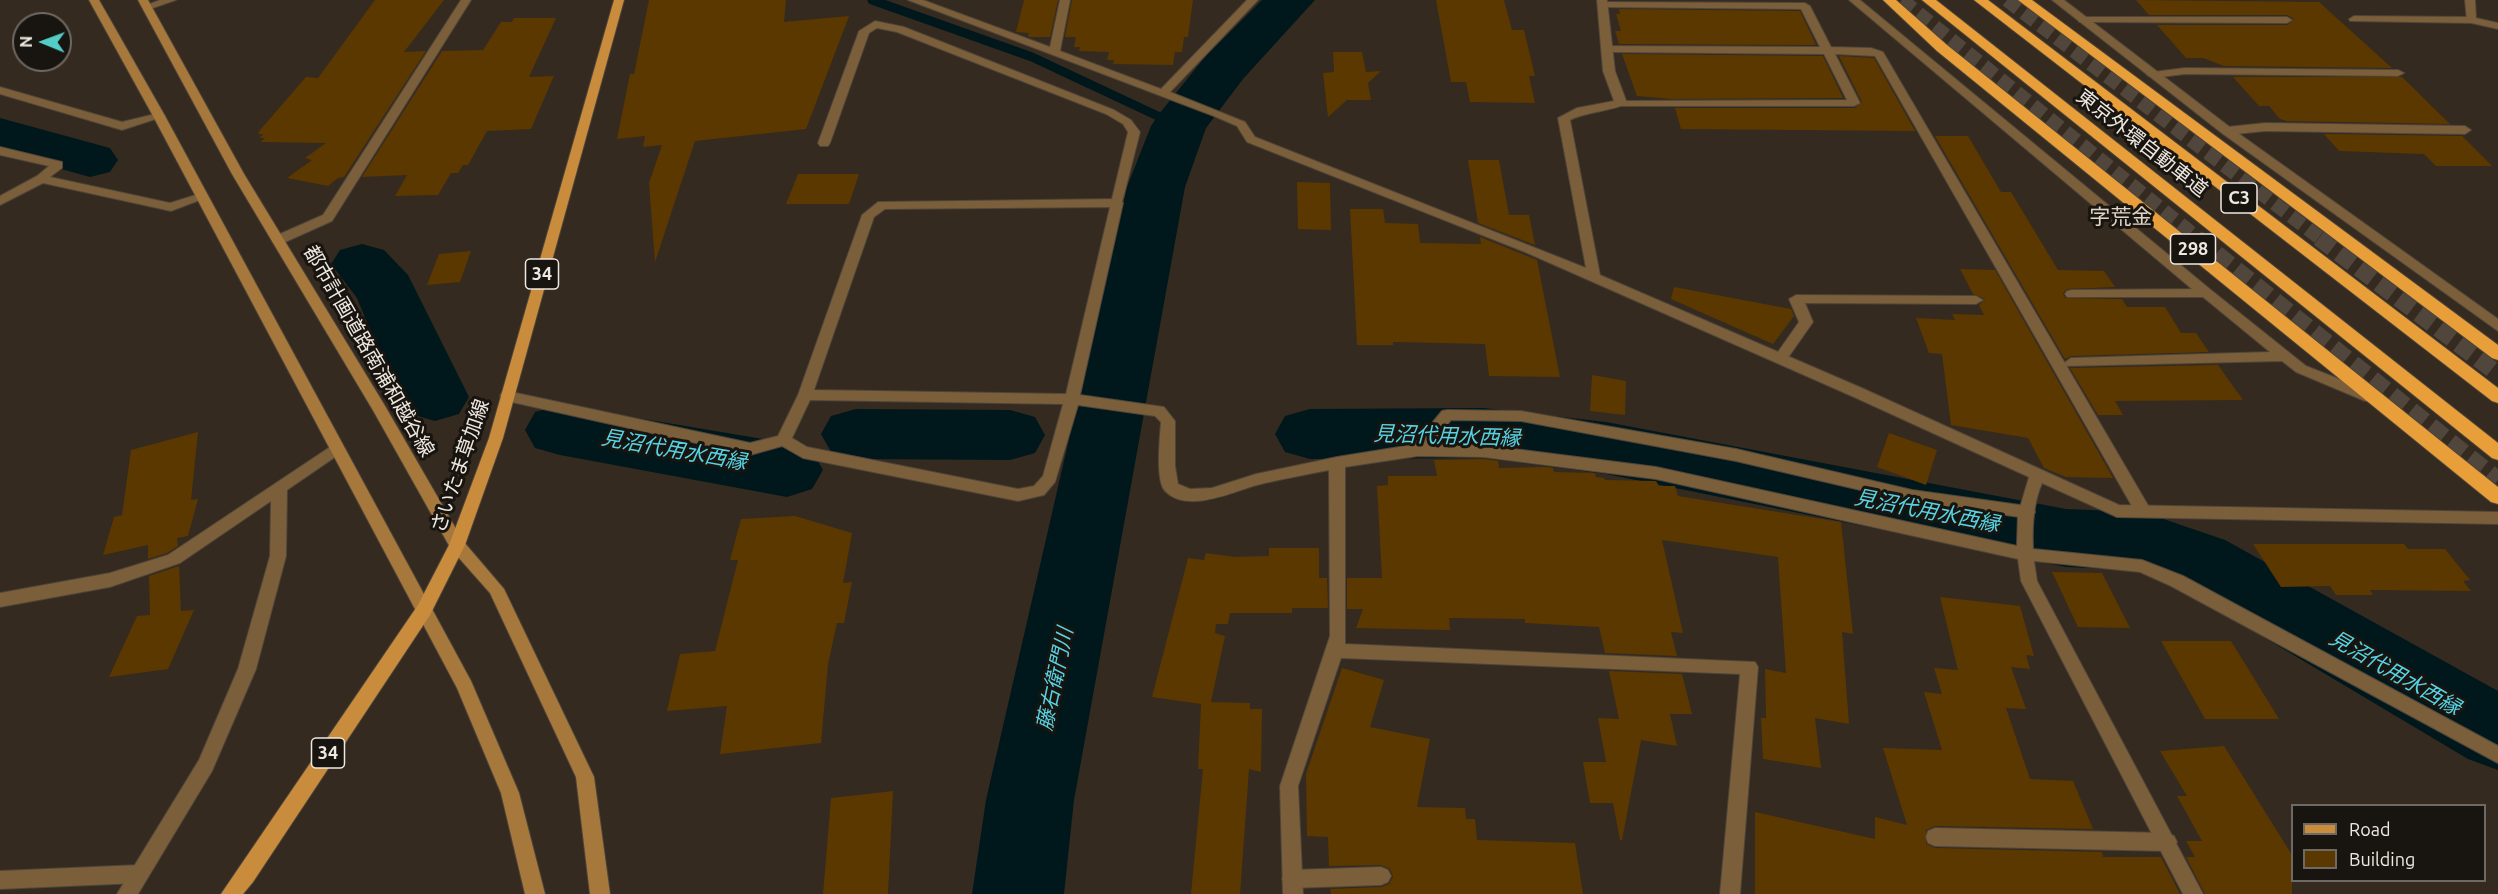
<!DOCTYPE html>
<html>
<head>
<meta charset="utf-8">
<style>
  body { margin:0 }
  #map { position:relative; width:2498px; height:894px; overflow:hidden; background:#342a1f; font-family:Ubuntu,sans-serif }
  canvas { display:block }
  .legend { position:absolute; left:2291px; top:804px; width:195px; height:78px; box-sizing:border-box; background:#18140f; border:2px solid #6e6963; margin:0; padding:8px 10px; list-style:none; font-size:18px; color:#efe8e1 }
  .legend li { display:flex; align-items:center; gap:12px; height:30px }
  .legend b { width:30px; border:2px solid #6e6963 }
  .north { position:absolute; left:12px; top:12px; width:60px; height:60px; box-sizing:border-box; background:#18140f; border:2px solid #6e6963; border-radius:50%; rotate:271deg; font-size:16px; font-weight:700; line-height:24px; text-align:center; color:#efe8e1 }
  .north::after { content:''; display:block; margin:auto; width:21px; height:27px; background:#54cdc7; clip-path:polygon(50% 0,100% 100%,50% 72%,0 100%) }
</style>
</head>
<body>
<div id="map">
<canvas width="2498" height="894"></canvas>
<ul class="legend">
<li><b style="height:8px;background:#c98c3c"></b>Road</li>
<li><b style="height:16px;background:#5b3800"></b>Building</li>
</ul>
<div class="north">N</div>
</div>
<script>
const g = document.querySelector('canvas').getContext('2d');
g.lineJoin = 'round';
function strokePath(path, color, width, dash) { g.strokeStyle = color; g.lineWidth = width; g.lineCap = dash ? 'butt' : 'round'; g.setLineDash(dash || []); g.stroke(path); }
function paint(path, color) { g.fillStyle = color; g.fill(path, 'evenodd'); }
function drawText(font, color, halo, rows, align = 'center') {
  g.font = font + ' Ubuntu,"Noto Sans JP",sans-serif'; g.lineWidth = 6; g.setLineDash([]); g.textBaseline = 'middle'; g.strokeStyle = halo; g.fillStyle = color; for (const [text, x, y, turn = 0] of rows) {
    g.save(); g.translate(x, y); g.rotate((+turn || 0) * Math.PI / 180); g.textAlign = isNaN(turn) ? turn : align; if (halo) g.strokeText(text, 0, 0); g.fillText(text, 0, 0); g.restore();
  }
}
strokePath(new Path2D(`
  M872 0 1032 57 1179 126`), '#00181b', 9);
paint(new Path2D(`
  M1262 0H1315L1243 79 1206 128 1185 187 1074 800 1064 894H972L986 800 1127 187 1151 126 1159 114 1205 57Z
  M0 118 110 148 118 160 110 172 90 177 0 152Z
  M362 244 384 250 408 275 469 397 459 414 435 421 411 414 385 366 357 298 331 264 340 250Z
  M560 405 787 443 812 451 823 470 812 489 787 497 560 455 535 448 525 430 535 412Z
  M1484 408 1606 422 2066 509 2143 512 2225 540 2498 691V770L2468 759 2171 582 2139 570 2066 567 1606 474 1484 458 1310 459 1285 452 1275 434 1285 416 1310 409Z
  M856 409 1010 410 1035 417 1045 435 1035 453 1010 460 856 459 831 452 821 434 831 416Z`), '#00181b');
paint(new Path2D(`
  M375 0H444L404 52 426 51 344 177 338 178 328 186 287 178 312 160 305 158 326 143 261 142 265 138H260L263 134H258L260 130 306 77 318 78Z
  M649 0H786L784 22 849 16 806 129 695 141 655 262 649 183 662 145 643 147 645 136 617 139 630 74H634Z
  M1024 0H1058L1050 37H1030L1028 36 1029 33 1016 32Z
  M1072 0H1193L1188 37H1184L1182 52H1175L1173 65 1113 64 1114 60H1107L1109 52 1079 51 1080 47H1074L1076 37H1065Z
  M1436 0H1504L1512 30H1524L1535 76H1529L1535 103 1470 102 1466 82H1451Z
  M2136 0 2319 2 2392 68 2224 66 2203 58H2186L2157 25H2287L2294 19 2287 15H2149Z
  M1619 9 1800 11 1816 45 1619 44 1615 31H1621L1616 14H1620Z
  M514 18H556L529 77 554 76 531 129 487 131 468 165H463L458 173H451L438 195 395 196 407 175 362 177 442 51 483 50 501 22H512Z
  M1333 52H1362L1366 72 1381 71 1368 83 1371 100H1347L1328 117 1323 73 1334 72Z
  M1622 54 1823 56 1843 98 1672 99 1637 96Z
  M1839 56 1874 58 1915 131 1681 129 1675 108H1855L1862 102Z
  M2233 77H2402L2450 124 2287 121 2280 119 2269 106H2259Z
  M2324 134 2462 136 2492 166H2436L2424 154 2339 151Z
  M1935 136H1968L2001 192H2011L2058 270 2104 271 2115 287 2067 289 2063 293 2065 298 2122 299 2127 307H2165L2181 333H2196L2209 352 2071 356 2065 359Z
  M1468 160H1499L1509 215H1529L1535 245 1478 223Z
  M798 174H859L849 204H786Z
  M1297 182 1330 183 1331 230 1298 229Z
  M1350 209H1383L1385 223 1418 224 1420 243 1481 244 1480 237 1537 260 1560 377 1489 376 1485 344 1393 342V345H1357Z
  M471 251 460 282 427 285 439 254Z
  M1960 269 1995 270 2113 478 2066 477 2044 468 2028 438 1951 425 1942 354 1929 353 1916 318 1955 320 1952 314 1984 315 1979 305 1985 299 1973 294Z
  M1674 287 1791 309 1794 316 1773 344 1671 299Z
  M2218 365 2243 400 2115 401 2123 415H2098L2070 368Z
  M1592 375 1626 381 1625 415 1590 411Z
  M198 432 191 500 198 499 188 536 177 538 178 546 167 553 148 559V545L103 555 114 517 122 515 131 450Z
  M1889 433 1937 450 1926 485 1877 467Z
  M1483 459 1498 461 1499 468 1547 467 1553 468 1554 472 1595 473 1596 477 1604 478 1605 480 1656 481 1659 486H1675L1678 496 1841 522 1853 634 1842 632 1849 724 1815 718 1821 768 1763 759 1761 718H1766L1765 669 1786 673 1778 557 1662 540 1683 633 1671 632 1677 656 1605 653 1599 627 1525 623V619L1449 618 1450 630 1356 628 1363 609H1347V578H1382L1377 486 1388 485V476H1437L1434 460Z
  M795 516 852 533 843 583 852 582 844 623H837L828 664 821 743 720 754 727 706 667 711 680 654 715 651 738 560H730L741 519Z
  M2253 544H2404L2408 549H2445L2470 580 2463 581 2471 591 2370 590 2373 595H2336L2330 586 2281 587Z
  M1269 548H1319V578H1327L1328 608H1292V613H1230L1228 624H1216L1215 633 1225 636 1211 702 1250 703V709H1262L1261 772 1249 769 1240 894H1191L1203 769H1198L1201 704 1152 697 1188 558 1204 560 1206 553 1235 557 1269 556Z
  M179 566 181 611 194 610 168 669 109 677 137 616 150 615 149 576Z
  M2052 572 2102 573 2130 628 2078 627Z
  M1940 597 2020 606 2034 656 2026 655 2030 669 2011 667 2026 709 2006 708 2030 779 2073 781 2093 829 1935 826 1926 830V844L1935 848 2102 852 2103 857H2161L2180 894H1755V812L1875 839V817L1907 825 1883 748 1942 750 1924 692 1942 694 1934 668 1958 670Z
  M2161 641H2231L2279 719H2205Z
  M1342 668 1384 680 1370 727 1430 739 1417 807 1465 808 1466 819H1475L1477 840 1575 843 1583 894H1331L1330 889 1382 887 1389 884 1393 877 1390 869 1381 865 1329 866 1328 837 1307 836 1306 774Z
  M1609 671 1682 674 1692 714H1670L1677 746 1641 740 1622 840H1620L1613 803H1590L1583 762H1606L1598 718 1619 719Z
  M2224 746 2292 855V894H2205L2186 857H2195L2186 841H2202L2177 796H2187L2160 751Z
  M893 791 888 894H823L831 798Z`), '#5b3800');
strokePath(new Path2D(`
  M1902 0 2199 239
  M2007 0 2321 239`), '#50463c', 14, [14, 7]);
strokePath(new Path2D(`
  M2197 238 2498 480
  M2319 238 2498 374`), '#50463c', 17, [17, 8]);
const lane = new Path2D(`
  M1602 2 1805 3 1810 6 1831 47 1871 48 1883 52 2149 507 2151 511 2149 515H2137L1875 56 1835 54 1860 103 1854 106H1621L1617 105V101L1847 100 1824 54 1607 52 1602 49 1607 46 1820 47 1801 9 1598 7V3Z
  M2354 16 2471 17 2476 20 2471 23 2350 21 2349 19Z
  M2083 17H2287L2292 20 2287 23 2079 22 2078 20Z
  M875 21 904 27 1114 110 1131 120 1140 132 1121 206 1117 207 1111 203 1128 132 1123 124 1106 114 897 32 877 28 869 33 830 143 828 146H820L818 143 859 31Z
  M2185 68 2398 70 2404 73 2398 76 2185 74 2153 78 2147 75 2153 72Z
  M2265 123 2465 126 2471 130 2465 134 2265 131 2227 135 2221 131 2227 127Z
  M1796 295 1976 296 1983 300 1976 304 1805 303 1813 322 1785 362 1780 364 1773 359 1799 322 1789 299Z
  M1447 410 1521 411 1736 449 1912 490 2027 506 2033 508 2035 512 2033 516 2027 518 1912 502 1736 461 1521 421 1451 420 1423 454H1413L1410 450 1413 446 1442 411Z
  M1935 828 2167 833 2174 836 2177 842 2174 848 2167 851 1935 846 1928 843 1926 837 1928 831Z
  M139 865 146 868 149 874 146 880 139 883 0 889V871Z
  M1381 867 1388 870 1391 876 1388 882 1381 885 1292 888 1285 885 1282 879 1285 873 1292 870Z`);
const street = new Path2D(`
  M160 0H176L147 10 142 7Z
  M461 0H471L332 221 283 243H273L272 240 273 237 323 215Z
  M908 0H923L1050 47 1060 0H1070L1060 51 1161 89 1247 0H1258L1170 92 1245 122 1255 137 1586 268 1558 118 1577 108 1614 101 1603 71 1597 0H1607L1615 71 1627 103C1618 110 1585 112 1570 120L1600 275 1864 389 2119 505 2498 512V524L2117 517 2042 483C2033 504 2032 527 2033 549L2142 560 2183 576 2498 746V763L2171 586 2140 572 2034 561 2037 581 2203 894H2183L2021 581 2018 559 1656 479 1483 457 1418 456 1345 467V644L1755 662 1758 667 1740 894H1720L1740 674 1341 658 1298 786 1303 894H1283L1280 786 1330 636 1329 470C1305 475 1281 479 1257 485 1232 492 1187 514 1165 491 1155 480 1160 437 1161 422L1155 416 1078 405 1055 482 1044 495 1018 501 803 458 782 446 750 455 507 401 500 396 502 392 507 391 750 443 778 436 798 395 862 215 878 202 1117 199 1123 203 1080 395 1164 407 1175 421V466L1178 484 1190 489 1212 488 1256 474 1337 457 1418 444 1483 445 1656 467 2017 546 2018 514 2029 477 1854 397 1525 252 1247 142 1237 126 1214 116ZM1110 207 1066 394 814 390 874 217 885 209ZM810 400 1063 404 1043 476 1034 486 1018 489 807 447 792 438Z
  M1849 0H1860L2211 290 2306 366 2375 393 2377 397 2375 401H2365L2296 372 2282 361 2066 366 2064 363 2071 358 2270 352 2203 297H2067L2065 294 2067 291 2072 290 2192 289Z
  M2052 0H2064L2231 128 2498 319V331L2223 134Z
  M2465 0H2475L2476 18 2498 23V29L2467 22Z
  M0 87 122 122 159 113 165 116 122 130 0 94Z
  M0 147 62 162V168L50 177 170 203 202 193 208 197 171 211 43 183 0 205V196L37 176 49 166 0 155Z
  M336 443 344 449 341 453 287 490 286 556 256 669 212 771 138 894H117L199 760 238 669 270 556 271 501 180 563 110 587 0 607V593L110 573 168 555Z`);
const secondary = new Path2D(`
  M89 0H99L165 116 471 681 519 793 545 894H525L501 793 457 688 153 116Z
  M138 0H148L244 174 385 406 463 541 504 589 594 777 610 894H590L576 777 490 593 451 549 374 412 232 174Z`);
const primary = new Path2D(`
  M614 0H624L503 438 465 545 430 615 253 882 243 894H221L418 605 449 545 489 438Z`);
const highway = new Path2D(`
  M1883 0H1896L1947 45 2498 487V504L2491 502 1937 51Z
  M1922 0H1936L2498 443V460L2492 458Z
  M1974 0H1988L2498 388V403L2492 401Z
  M2018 0H2032L2498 345V360L2492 358Z`);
strokePath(lane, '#4e453a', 2);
strokePath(street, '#4e453a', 2);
strokePath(secondary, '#4e453a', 2);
strokePath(primary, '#4e453a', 2);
strokePath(highway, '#4e453a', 2);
paint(lane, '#7b5e3a');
paint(street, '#7b5e3a');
paint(secondary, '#a7783c');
paint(primary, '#c98c3c');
paint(highway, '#e89f39');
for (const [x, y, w] of [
  [2239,198,36],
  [2193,249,45],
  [542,274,33],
  [328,753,33]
]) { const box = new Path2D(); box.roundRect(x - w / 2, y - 15, w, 30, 4.5); g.fillStyle = '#18140f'; g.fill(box); strokePath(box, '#efe8e1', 1.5); }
drawText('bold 18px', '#efe8e1', null, [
  ["C3",2239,198],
  ["298",2193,249],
  ["34",542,274],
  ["34",328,753]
]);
drawText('20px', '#efe8e1', '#18140f', [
  ["東京外環自動車道",2142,143,38],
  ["都市計画道路南浦和越谷線",369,351,60],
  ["さいたま草加線",460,466,-71]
]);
drawText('21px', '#e0d4c6', '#18140f', [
  ["字荒金",2121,217]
]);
drawText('italic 21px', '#55d3e4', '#18140f', [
  ["見沼代用水西縁",1447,436,2],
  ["見沼代用水西縁",674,450,10],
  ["見沼代用水西縁",1927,511,11],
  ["見沼代用水西縁",2395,673,30],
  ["藤右衛門川",1055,679,-78]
]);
</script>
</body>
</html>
